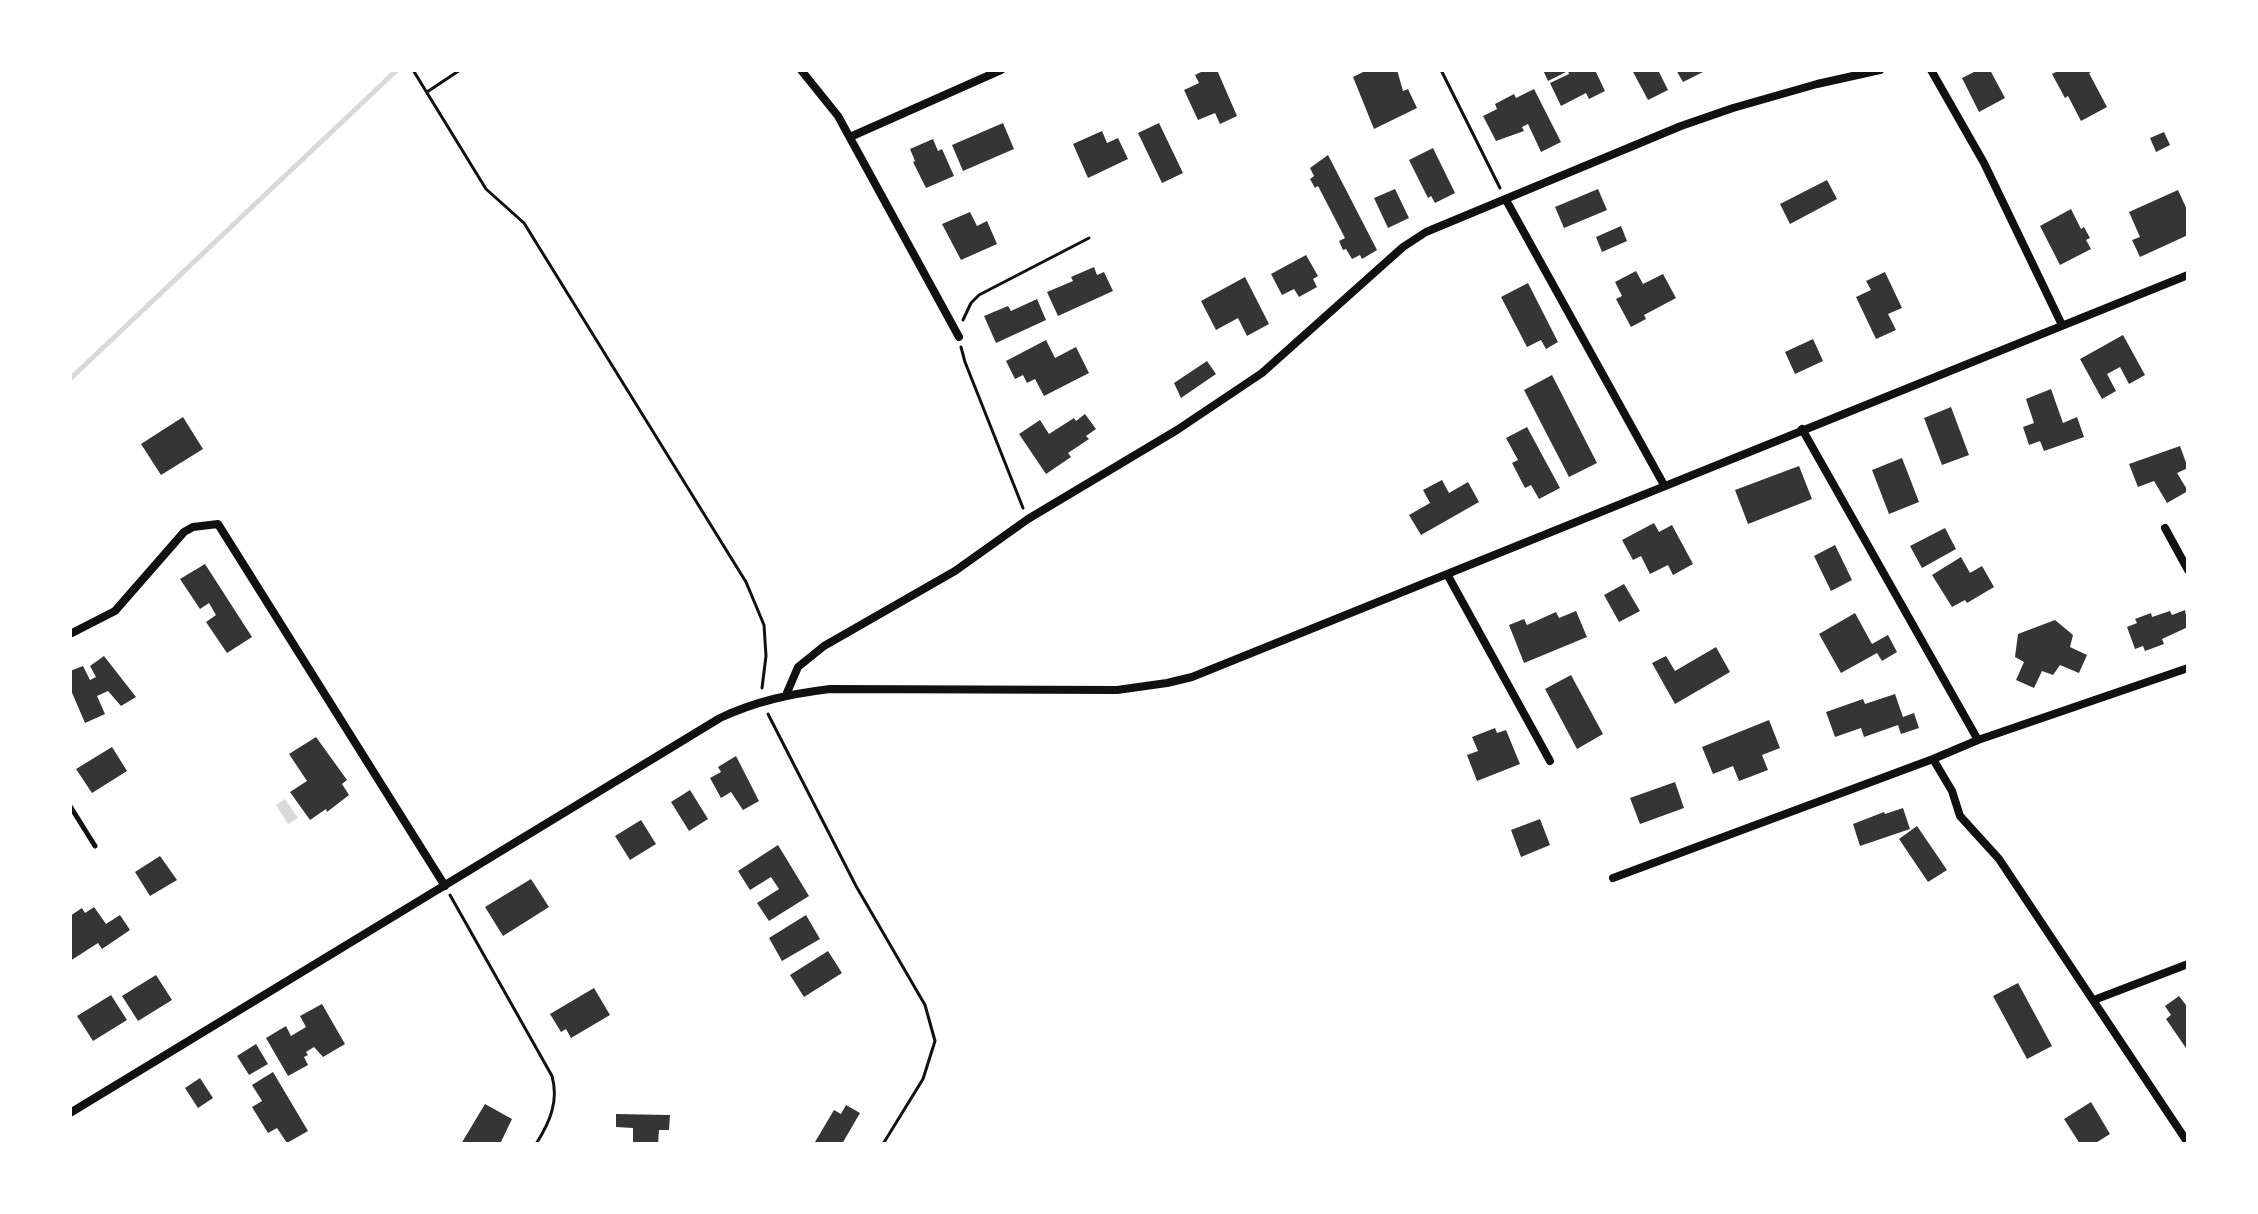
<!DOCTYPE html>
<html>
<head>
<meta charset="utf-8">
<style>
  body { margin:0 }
  #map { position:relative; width:2258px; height:1214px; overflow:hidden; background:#fff; font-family:Signika,sans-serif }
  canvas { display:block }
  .frame { position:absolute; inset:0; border:72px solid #fff; pointer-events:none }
</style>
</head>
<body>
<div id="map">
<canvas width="2258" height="1214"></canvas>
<div class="frame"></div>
</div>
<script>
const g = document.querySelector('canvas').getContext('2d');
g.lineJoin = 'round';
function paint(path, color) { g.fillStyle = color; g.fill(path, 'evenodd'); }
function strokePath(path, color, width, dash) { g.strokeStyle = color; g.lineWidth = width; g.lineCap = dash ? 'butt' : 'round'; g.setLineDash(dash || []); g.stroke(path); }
paint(new Path2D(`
  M285 799 298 818 288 824 276 805Z`), '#d9d9d9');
strokePath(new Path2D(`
  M70 379 397 70`), '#d9d9d9', 5);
paint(new Path2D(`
  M1205 70H1217L1237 116 1220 124 1215 113 1198 120 1184 90 1199 83 1195 75Z
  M1367 70H1397L1403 91 1408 89 1417 108 1374 129 1353 77Z
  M1543 70H1595L1605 91 1589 99 1586 93 1561 106 1550 83 1569 74 1568 71 1548 81Z
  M1632 70H1658L1668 90 1648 100Z
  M1676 70H1707L1683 82Z
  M1978 70H1990L2005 98 1979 112 1962 78Z
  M2060 70H2096L2089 73 2107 107 2081 121 2068 96 2065 98 2052 74Z
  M1534 89 1561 142 1541 152 1528 124 1522 127 1524 131 1496 141 1483 116 1497 109 1495 104 1514 94 1516 98Z
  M1003 123 1014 149 963 171 952 145Z
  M1159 123 1183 173 1162 183 1138 133Z
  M1102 131 1107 143 1118 138 1128 159 1088 178 1073 144Z
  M2164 132 2170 145 2156 152 2150 138Z
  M933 139 938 151 942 149 954 176 926 188 913 162 915 161 910 149Z
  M1433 148 1455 193 1435 203 1431 196 1428 198 1409 160Z
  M1328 155 1377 250 1362 259 1360 255 1352 259 1346 249 1343 250 1339 241 1345 238 1318 186 1315 188 1310 179 1314 176 1310 168Z
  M1827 180 1837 199 1790 224 1780 204Z
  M1395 189 1409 218 1388 228 1374 198Z
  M1598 189 1607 210 1564 228 1555 207Z
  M2178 190 2188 212V235L2140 257 2132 240 2140 237 2129 212Z
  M2071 209 2081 229 2084 227 2090 238 2086 240 2091 249 2060 265 2040 226Z
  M970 212 977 226 987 221 997 244 961 260 942 224Z
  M1621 226 1627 241 1602 252 1596 237Z
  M1306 255 1318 276 1313 279 1317 287 1299 297 1294 289 1282 295 1271 274Z
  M1094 267 1097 275 1104 272 1113 291 1058 316 1047 292 1073 281 1071 277Z
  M1636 271 1643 284 1663 274 1676 298 1644 315 1646 319 1631 327 1616 299 1622 296 1615 282Z
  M1885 272 1902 308 1888 314 1896 330 1876 339 1856 297 1871 290 1866 281Z
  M1245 277 1269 324 1247 336 1238 318 1216 330 1201 301Z
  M1528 283 1558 342 1546 349 1541 340 1527 347 1501 297Z
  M1037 299 1046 320 996 343 984 316 1008 306 1011 311Z
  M2123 335 2145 375 2129 384 2120 367 2107 374 2116 391 2102 399 2080 359Z
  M1813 339 1823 361 1795 374 1785 352Z
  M1046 340 1055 358 1076 347 1089 373 1044 396 1035 379 1027 383 1023 375 1015 379 1006 361Z
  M1207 361 1216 374 1181 398 1174 383Z
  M1552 375 1597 463 1569 477 1524 390Z
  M2051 389 2063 423 2077 417 2084 437 2044 451 2040 441 2029 445 2023 427 2034 423 2026 399Z
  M1951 407 1969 455 1942 465 1924 418Z
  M1085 414 1096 429 1086 436 1089 439 1068 453 1071 457 1046 474 1019 434 1040 420 1049 434 1074 418 1076 421Z
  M183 417 203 449 161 475 141 444Z
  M1527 427 1560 488 1539 499 1531 485 1525 488 1512 463 1518 460 1506 438Z
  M2180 446 2188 468 2177 473 2188 491 2167 503 2154 481 2138 487 2129 464Z
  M1902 458 1919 502 1889 514 1872 470Z
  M1799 466 1812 499 1748 524 1735 490Z
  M1442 480 1449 493 1468 482 1479 502 1421 535 1409 515 1430 503 1423 490Z
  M1654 523 1659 532 1672 525 1693 564 1673 575 1668 565 1650 574 1641 556 1633 560 1622 540Z
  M1945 528 1956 549 1922 568 1910 546Z
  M1835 545 1852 580 1831 591 1814 556Z
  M1961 557 1970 573 1982 566 1994 587 1967 603 1965 600 1952 607 1932 575Z
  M205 564 252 637 227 653 206 622 216 615 209 603 200 609 180 579Z
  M1624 584 1640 611 1619 622 1604 595Z
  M2185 610 2188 627 2162 639 2164 644 2145 651 2143 646 2135 649 2127 627 2137 623 2135 619 2151 613 2152 617 2170 611 2172 615Z
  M1576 611 1587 637 1524 663 1509 625 1524 619 1527 625 1556 612 1559 618Z
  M1855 613 1872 644 1888 635 1897 652 1882 661 1877 653 1841 673 1819 634Z
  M2055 620 2073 635 2070 647 2087 655 2079 673 2060 665 2053 675 2042 671 2034 688 2016 680 2024 662 2015 657 2018 634Z
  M1716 647 1730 672 1675 704 1652 663 1666 656 1675 671Z
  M104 656 136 697 121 706 108 691 97 696 105 714 85 723 70 688V671L83 666 90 680 96 677 90 666Z
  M1571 675 1603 734 1577 749 1545 689Z
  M1895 694 1903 717 1914 713 1919 728 1901 734 1898 725 1864 737 1861 728 1835 737 1826 712 1863 699 1865 704Z
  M1769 720 1780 748 1762 755 1768 770 1739 781 1733 766 1713 774 1702 747Z
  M1495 728 1497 733 1506 730 1520 764 1477 781 1467 755 1478 751 1472 737Z
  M316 737 347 780 342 784 349 795 327 812 326 809 310 820 290 792 307 781 289 754Z
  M112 747 127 771 92 793 76 769Z
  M736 756 759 801 743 810 731 792 721 798 710 778 721 772 718 767Z
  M1675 782 1684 808 1640 824 1630 798Z
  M690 790 708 819 689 831 671 802Z
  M1903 808 1910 829 1860 846 1853 824 1884 812 1885 814Z
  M1540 819 1550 845 1521 857 1511 830Z
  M641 820 656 844 630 860 615 836Z
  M1917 826 1947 870 1928 882 1899 839Z
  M778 845 809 896 769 921 757 903 779 889 771 877 750 890 738 871Z
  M160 856 177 880 150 896 135 872Z
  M531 879 549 907 503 936 485 907Z
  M94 907 106 924 120 915 130 930 102 949 98 943 70 961V916L82 908 85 913Z
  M806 915 820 939 782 961 769 938Z
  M828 951 842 973 804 997 790 975Z
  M156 975 172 1000 138 1021 122 996Z
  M2018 983 2052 1046 2027 1059 1993 996Z
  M594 988 610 1015 571 1038 566 1029 561 1032 550 1014Z
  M111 995 127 1020 93 1041 77 1016Z
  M2179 996 2186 1005 2188 1004V1051L2166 1019 2171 1015 2165 1006Z
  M322 1004 345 1044 323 1057 314 1047 306 1052 308 1055 304 1057 308 1065 288 1076 266 1038 286 1026 291 1036 306 1027 300 1016Z
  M256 1044 268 1064 249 1075 237 1056Z
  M273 1072 308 1131 287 1143 277 1128 268 1133 252 1107 262 1101 252 1085Z
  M200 1078 213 1098 198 1108 185 1088Z
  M2091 1102 2110 1134 2094 1144H2080L2064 1119Z
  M485 1104 512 1119 500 1144H461Z
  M846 1105 860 1113 842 1144 815 1142 834 1110 841 1114Z
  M616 1114 670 1115 669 1130H659L658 1144H633V1128L616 1127Z`), '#353535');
strokePath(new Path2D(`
  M413 70 486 189 524 223 746 582 764 625 766 656 762 688
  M1441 70 1500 188
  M427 92 460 70
  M963 320 971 303 979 295 1089 238
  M961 347 965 362 1023 508
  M768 714 856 886 925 1005 935 1041 923 1079 883 1144
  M450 895 552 1076C559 1101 550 1122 536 1144`), '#111', 3);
strokePath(new Path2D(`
  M70 806 95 846`), '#111', 5);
strokePath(new Path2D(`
  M801 70 838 116 959 337
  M1931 70 1984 163 2062 325
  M850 137 1001 70
  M1506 200 1664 485
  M1802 429 1978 740
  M2165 528 2188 570
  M1447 574 1550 761
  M70 634 115 611 184 532 193 527 218 524 445 886
  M786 695 798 667 824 646 955 571 1028 519 1177 430 1262 373 1403 247 1426 232 1681 126 1733 108 1817 84 1880 70
  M1933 759 1952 791 1960 816 1999 859 2188 1143
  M1613 878 1933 759 1978 740 2188 668
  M2094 1000 2188 964
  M70 1113 720 718C756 701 790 694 830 689L1117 690 1167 683 1192 677 2188 275`), '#111', 8);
</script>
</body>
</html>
